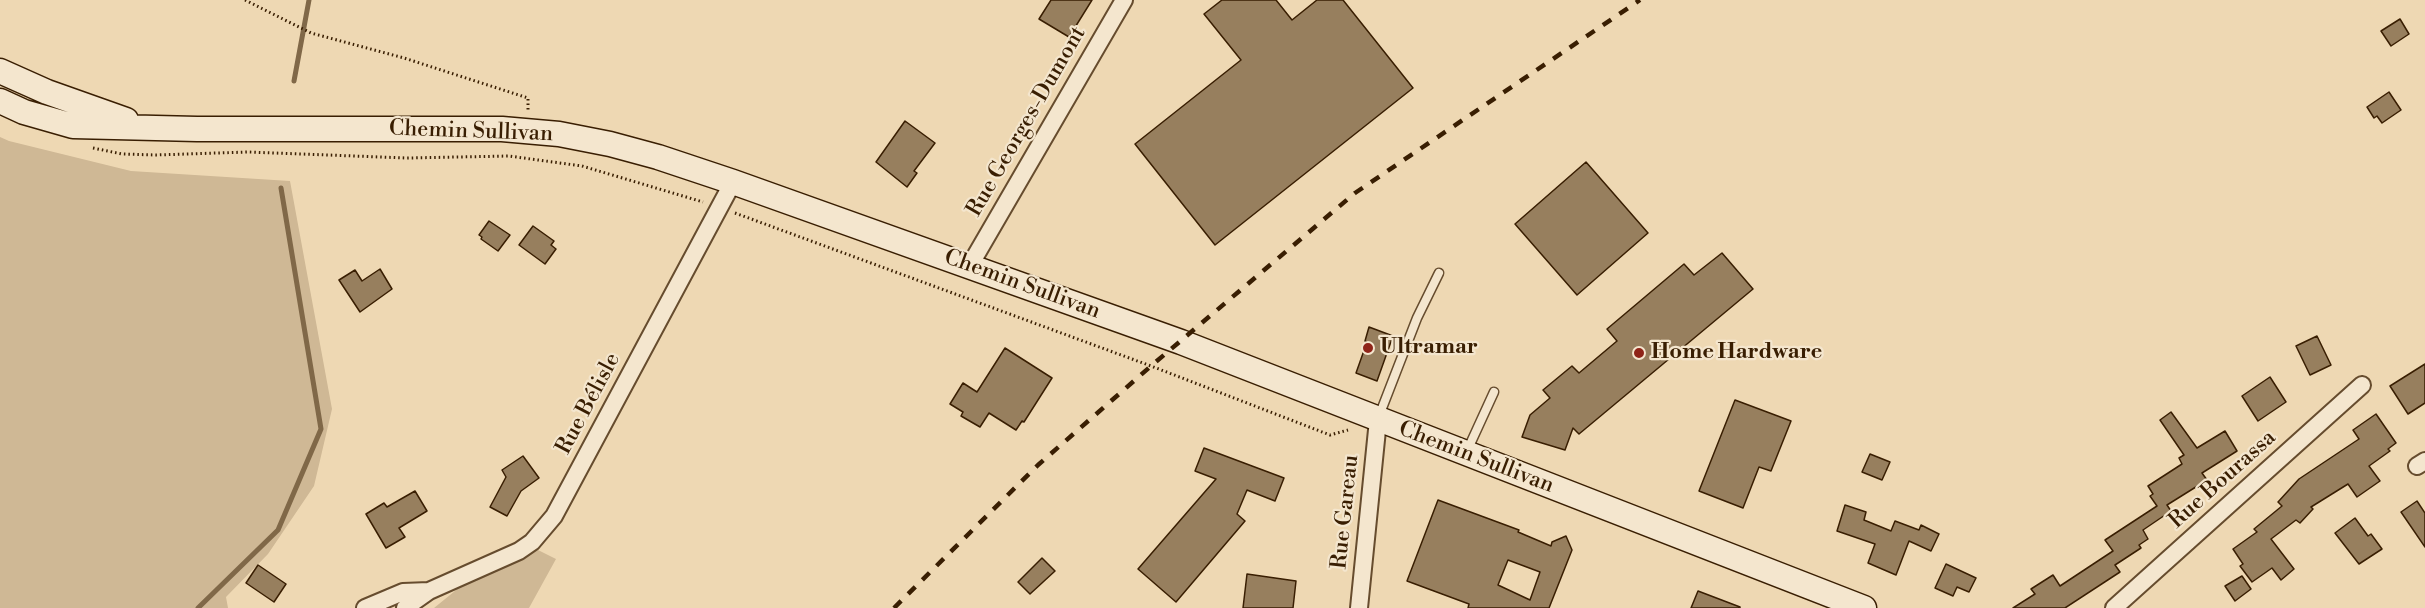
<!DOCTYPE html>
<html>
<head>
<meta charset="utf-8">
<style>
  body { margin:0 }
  canvas { display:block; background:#eed8b3 }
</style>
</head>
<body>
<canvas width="2425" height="608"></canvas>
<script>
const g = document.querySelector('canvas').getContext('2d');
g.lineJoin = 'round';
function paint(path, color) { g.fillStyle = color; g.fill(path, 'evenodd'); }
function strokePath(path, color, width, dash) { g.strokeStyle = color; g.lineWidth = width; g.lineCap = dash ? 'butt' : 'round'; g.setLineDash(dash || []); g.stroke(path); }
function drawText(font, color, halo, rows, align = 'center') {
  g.font = font + ' "Libre Bodoni",serif'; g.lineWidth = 4.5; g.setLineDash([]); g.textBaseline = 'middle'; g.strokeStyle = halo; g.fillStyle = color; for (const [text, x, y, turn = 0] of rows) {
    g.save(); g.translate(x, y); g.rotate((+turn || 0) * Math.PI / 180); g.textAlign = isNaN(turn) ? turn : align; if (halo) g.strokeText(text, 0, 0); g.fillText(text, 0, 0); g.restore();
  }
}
paint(new Path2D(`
  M0 137 9 141 131 171 290 181 332 409 314 486 268 554 226 597 228 608H0Z
  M538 550 556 559 529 608H434L466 582Z`), '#cfb895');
strokePath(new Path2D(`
  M294 81 309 0
  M198 608 278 530 321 429 281 188`), '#806848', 5);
const building = new Path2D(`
  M1051 0H1092L1069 37 1039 19Z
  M1222 0H1276L1292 20 1317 0H1343L1413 88 1215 245 1135 144 1241 60 1204 14Z
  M2400 19 2409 34 2391 46 2381 31Z
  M2389 92 2401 110 2382 123 2377 116 2374 118 2367 107Z
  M905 121 935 143 914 171 917 173 907 187 876 162Z
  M1586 162 1648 233 1577 295 1515 224Z
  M489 221 510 235 498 251 481 239 482 237 479 235Z
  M533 226 554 241 551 245 556 249 545 264 519 245Z
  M1722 253 1753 289 1579 434 1573 428 1565 450 1522 437 1530 415 1550 398 1543 390 1572 366 1579 373 1617 341 1607 329 1684 264 1694 275Z
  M380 269 392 289 360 312 339 280 355 270 362 281Z
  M1369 327 1393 336 1377 381 1356 373 1367 342 1365 341Z
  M2317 336 2331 365 2310 375 2296 346Z
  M1005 348 1052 378 1024 422 1022 421 1016 430 989 413 980 427 961 416 963 412 950 404 963 383 977 392Z
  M2425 364V403L2408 414 2390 386Z
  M2270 377 2286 402 2258 421 2242 396Z
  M1735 400 1791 421 1771 471 1759 467 1743 508 1699 491Z
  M2171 412 2197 448 2225 431 2237 451 2202 473 2207 480 2167 505 2171 511 2143 530 2148 539 2139 545 2141 548 2115 565 2120 572 2065 608H2013L2035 594 2031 589 2053 575 2060 586 2113 551 2105 540 2157 506 2150 496 2153 494 2148 486 2182 464 2179 458 2184 455 2160 420Z
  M2376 414 2396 443 2388 449 2390 451 2369 466 2380 481 2357 497 2348 484 2311 507 2313 509 2300 523 2296 520 2271 539 2294 569 2281 580 2272 568 2252 582 2240 566 2243 564 2233 549 2257 532 2254 529 2282 506 2278 502 2299 479 2359 439 2353 430Z
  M1204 448 1284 478 1275 501 1247 490 1237 514 1245 521 1176 602 1138 569 1216 479 1195 471Z
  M1870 454 1890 462 1882 480 1862 472Z
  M523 456 539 478 521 491 507 516 490 507 506 477 502 470Z
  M415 491 427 511 399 528 405 537 386 548 366 514 384 503 387 507Z
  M1438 500 1519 530 1518 532 1551 546 1552 542 1566 536 1572 550 1549 608H1468L1469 604 1407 581ZM1508 560 1540 572 1530 600 1498 585Z
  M2417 501 2425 513V547L2401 512Z
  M1845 505 1866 512 1864 520 1891 531 1895 521 1919 530 1921 525 1939 534 1931 551 1909 541 1896 575 1868 563 1875 544 1837 531Z
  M2355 518 2368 536 2371 534 2382 549 2359 564 2335 533Z
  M1042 558 1055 571 1030 594 1018 582Z
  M1946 564 1976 578 1969 592 1957 587 1953 596 1935 588Z
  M258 565 286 584 274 602 246 583Z
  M1247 574 1296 581 1293 608H1243Z
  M2242 576 2251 589 2235 601 2225 586Z
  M1698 591 1740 607V608H1691Z`);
paint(building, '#977f5e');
strokePath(building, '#391e02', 1.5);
const lane = new Path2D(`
  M1379 416 1417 318 1439 273
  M1467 451 1494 392`);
const street = new Path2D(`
  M969 267 1124 0
  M2417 466 2425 461
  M365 608 403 592 429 591
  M405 608 429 591 519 551 532 542 554 516 733 182
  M1359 608 1378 420
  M2114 608 2362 385`);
const secondary = new Path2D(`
  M0 71 47 92 126 120
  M0 101 24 112 73 126 197 129H502L559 134 610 144 658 157 733 182 1181 342 1864 608`);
strokePath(lane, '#664c2e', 11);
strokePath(street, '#664c2e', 20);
strokePath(secondary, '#391e02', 27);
strokePath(new Path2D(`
  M245 0 311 33 404 58 528 98V112
  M93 148 122 154 156 155 248 152 407 158 509 156 582 166 703 202
  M735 213 1151 366 1330 435 1348 430`), '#391e02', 3, [1.5, 3]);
strokePath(lane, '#f4e6ce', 8);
strokePath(street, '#f4e6ce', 16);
strokePath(secondary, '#f4e6ce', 24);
strokePath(new Path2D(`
  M894 608 1038 465 1151 366 1355 193 1640 0`), '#391e02', 4.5, [10, 10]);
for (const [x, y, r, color] of [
  [1368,348,6,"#8f2418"],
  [1639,353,6,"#8f2418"]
]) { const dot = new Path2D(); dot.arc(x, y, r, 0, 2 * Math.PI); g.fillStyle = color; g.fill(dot); strokePath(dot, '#f4e6ce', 2); }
drawText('22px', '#391e02', '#f4e6ce', [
  ["Rue Georges-Dumont",1027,122,-60],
  ["Chemin Sullivan",471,132,2],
  ["Chemin Sullivan",1022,285,20],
  ["Rue Bélisle",589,404,-62],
  ["Chemin Sullivan",1476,458,21],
  ["Rue Bourassa",2223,480,-42],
  ["Rue Gareau",1346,512,-84]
]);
drawText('bold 22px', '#391e02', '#f4e6ce', [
  ["Ultramar",1380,348],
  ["Home Hardware",1651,353]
], 'left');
</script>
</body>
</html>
